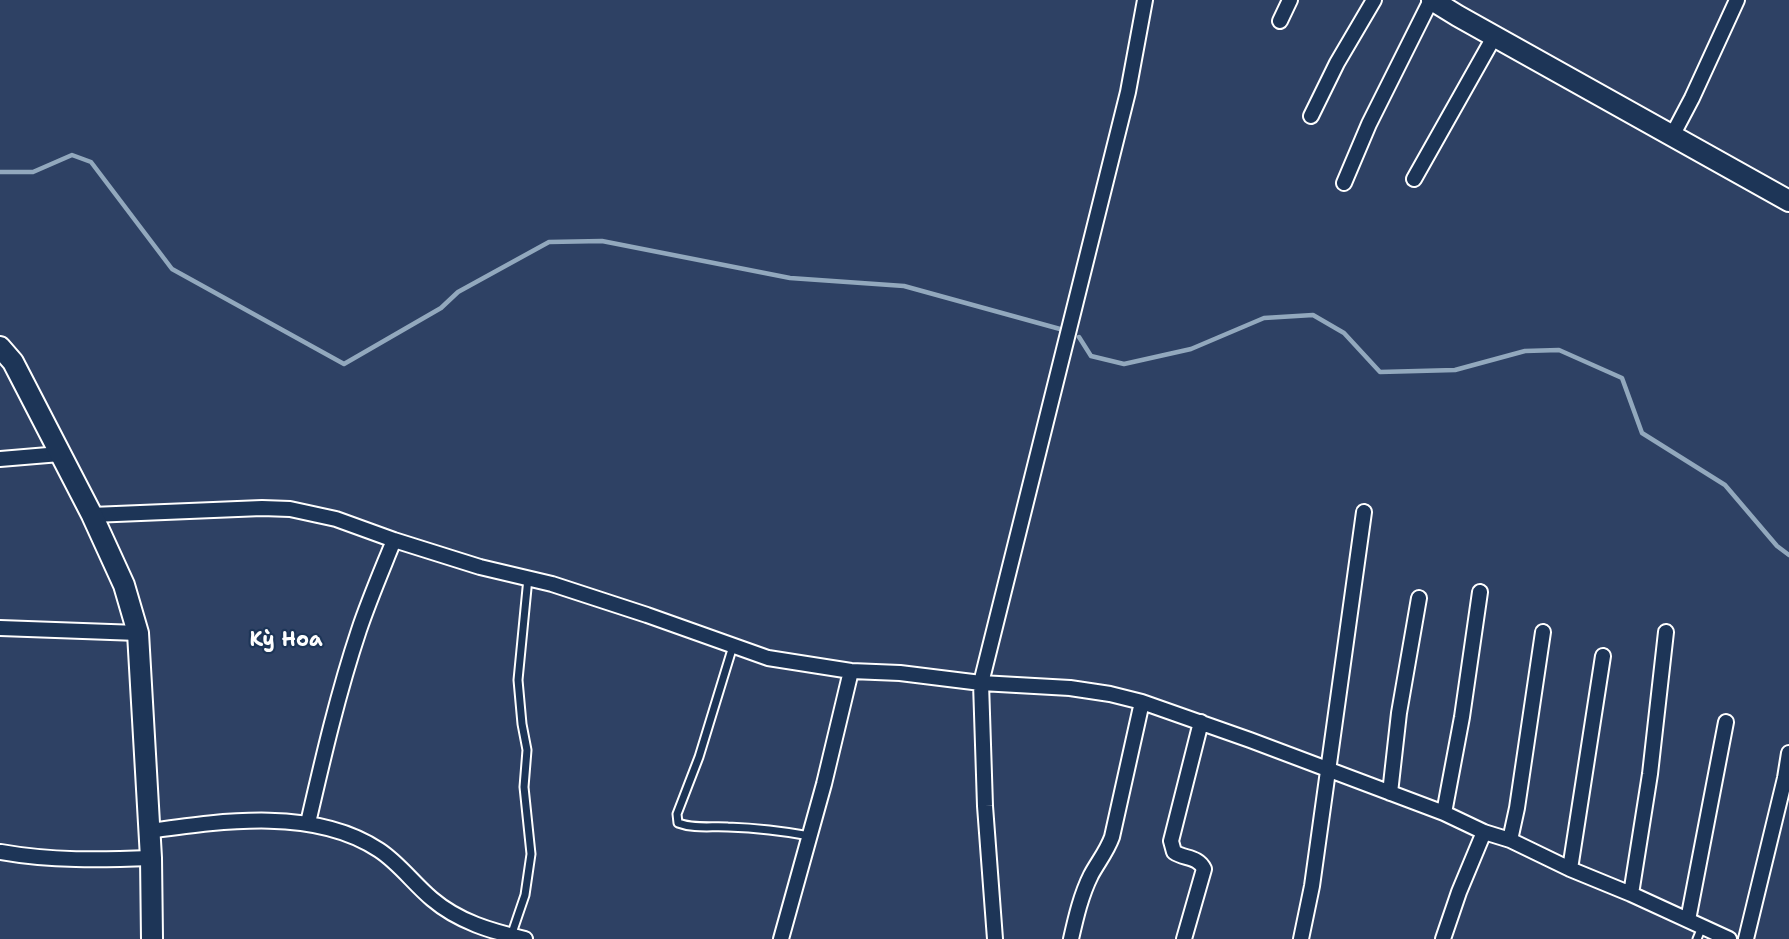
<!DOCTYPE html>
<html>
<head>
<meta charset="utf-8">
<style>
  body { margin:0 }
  canvas { display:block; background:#2e4164 }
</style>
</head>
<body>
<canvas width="1789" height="939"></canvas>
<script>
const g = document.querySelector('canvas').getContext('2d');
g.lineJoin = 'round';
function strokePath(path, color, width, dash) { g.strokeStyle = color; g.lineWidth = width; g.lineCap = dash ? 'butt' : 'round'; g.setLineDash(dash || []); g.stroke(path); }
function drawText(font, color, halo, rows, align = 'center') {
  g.font = font + ' "Shantell Sans",sans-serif'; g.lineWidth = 4.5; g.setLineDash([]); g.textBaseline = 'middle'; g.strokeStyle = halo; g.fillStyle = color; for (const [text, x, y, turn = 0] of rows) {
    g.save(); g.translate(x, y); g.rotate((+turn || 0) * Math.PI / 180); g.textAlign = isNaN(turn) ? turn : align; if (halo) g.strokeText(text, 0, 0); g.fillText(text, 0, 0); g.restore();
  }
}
strokePath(new Path2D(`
  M0 172H33L72 155 91 162 172 269 344 364 441 308 458 292 549 242 602 241 790 278 904 286 1060 329
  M1079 337 1091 356 1124 364 1191 349 1264 318 1313 315 1344 333 1380 372 1455 370 1525 351 1559 350 1622 378 1642 433 1725 485 1777 546 1789 555`), '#92a8bd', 4.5);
const lane = new Path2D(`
  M733 646 699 757 677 814 678 823C694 829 711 826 728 827 756 828 783 831 810 836
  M511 936 525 895 531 854 524 787 527 750 522 724 518 680 528 578
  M1697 939 1702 927`);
const street = new Path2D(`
  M1280 21 1290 0
  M1311 116 1337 63 1374 0
  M1672 136 1692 98 1737 0
  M1414 179 1494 37
  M1344 183 1369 124 1431 0
  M0 459 60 454
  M92 515 262 508 290 509 336 519 394 540 480 567 552 584 647 615 768 658 851 671 900 673 981 683 1070 688 1110 694 1142 702 1250 740 1444 813 1484 832 1510 840 1570 869 1631 894 1729 939
  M0 628 138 633
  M1390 793 1399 713 1419 598
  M1444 813 1462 717 1480 592
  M308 823C323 758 338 693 359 630 369 600 382 570 394 540
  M149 831C221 821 315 807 379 850 399 863 413 883 432 899 459 922 491 931 525 939
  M1510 840 1517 808 1543 632
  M1 852C51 861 101 860 151 858
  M1570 869 1603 656
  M1631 894 1650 774 1666 632
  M1688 920 1726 722
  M781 939 824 784 851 671
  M995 939 985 806 981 683 1128 92 1145 0
  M1071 939C1076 917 1081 895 1091 875 1098 862 1107 851 1112 837L1142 702
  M1184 939 1204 869C1198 856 1184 859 1174 852L1171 841 1201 722
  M1301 939 1312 886 1364 512
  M1443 939 1459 892 1484 832
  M1746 939 1785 778 1789 753`);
const secondary = new Path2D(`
  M1432 0 1458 16 1789 201
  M0 347 13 362 92 515 124 585 138 633 151 858 152 939`);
strokePath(lane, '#fff', 11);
strokePath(street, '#fff', 18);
strokePath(secondary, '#fff', 24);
strokePath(lane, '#1d3557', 7);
strokePath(street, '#1d3557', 14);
strokePath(secondary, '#1d3557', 20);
drawText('bold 20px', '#fff', '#1d3557', [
  ["Kỳ Hoa",286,641]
]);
</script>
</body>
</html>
